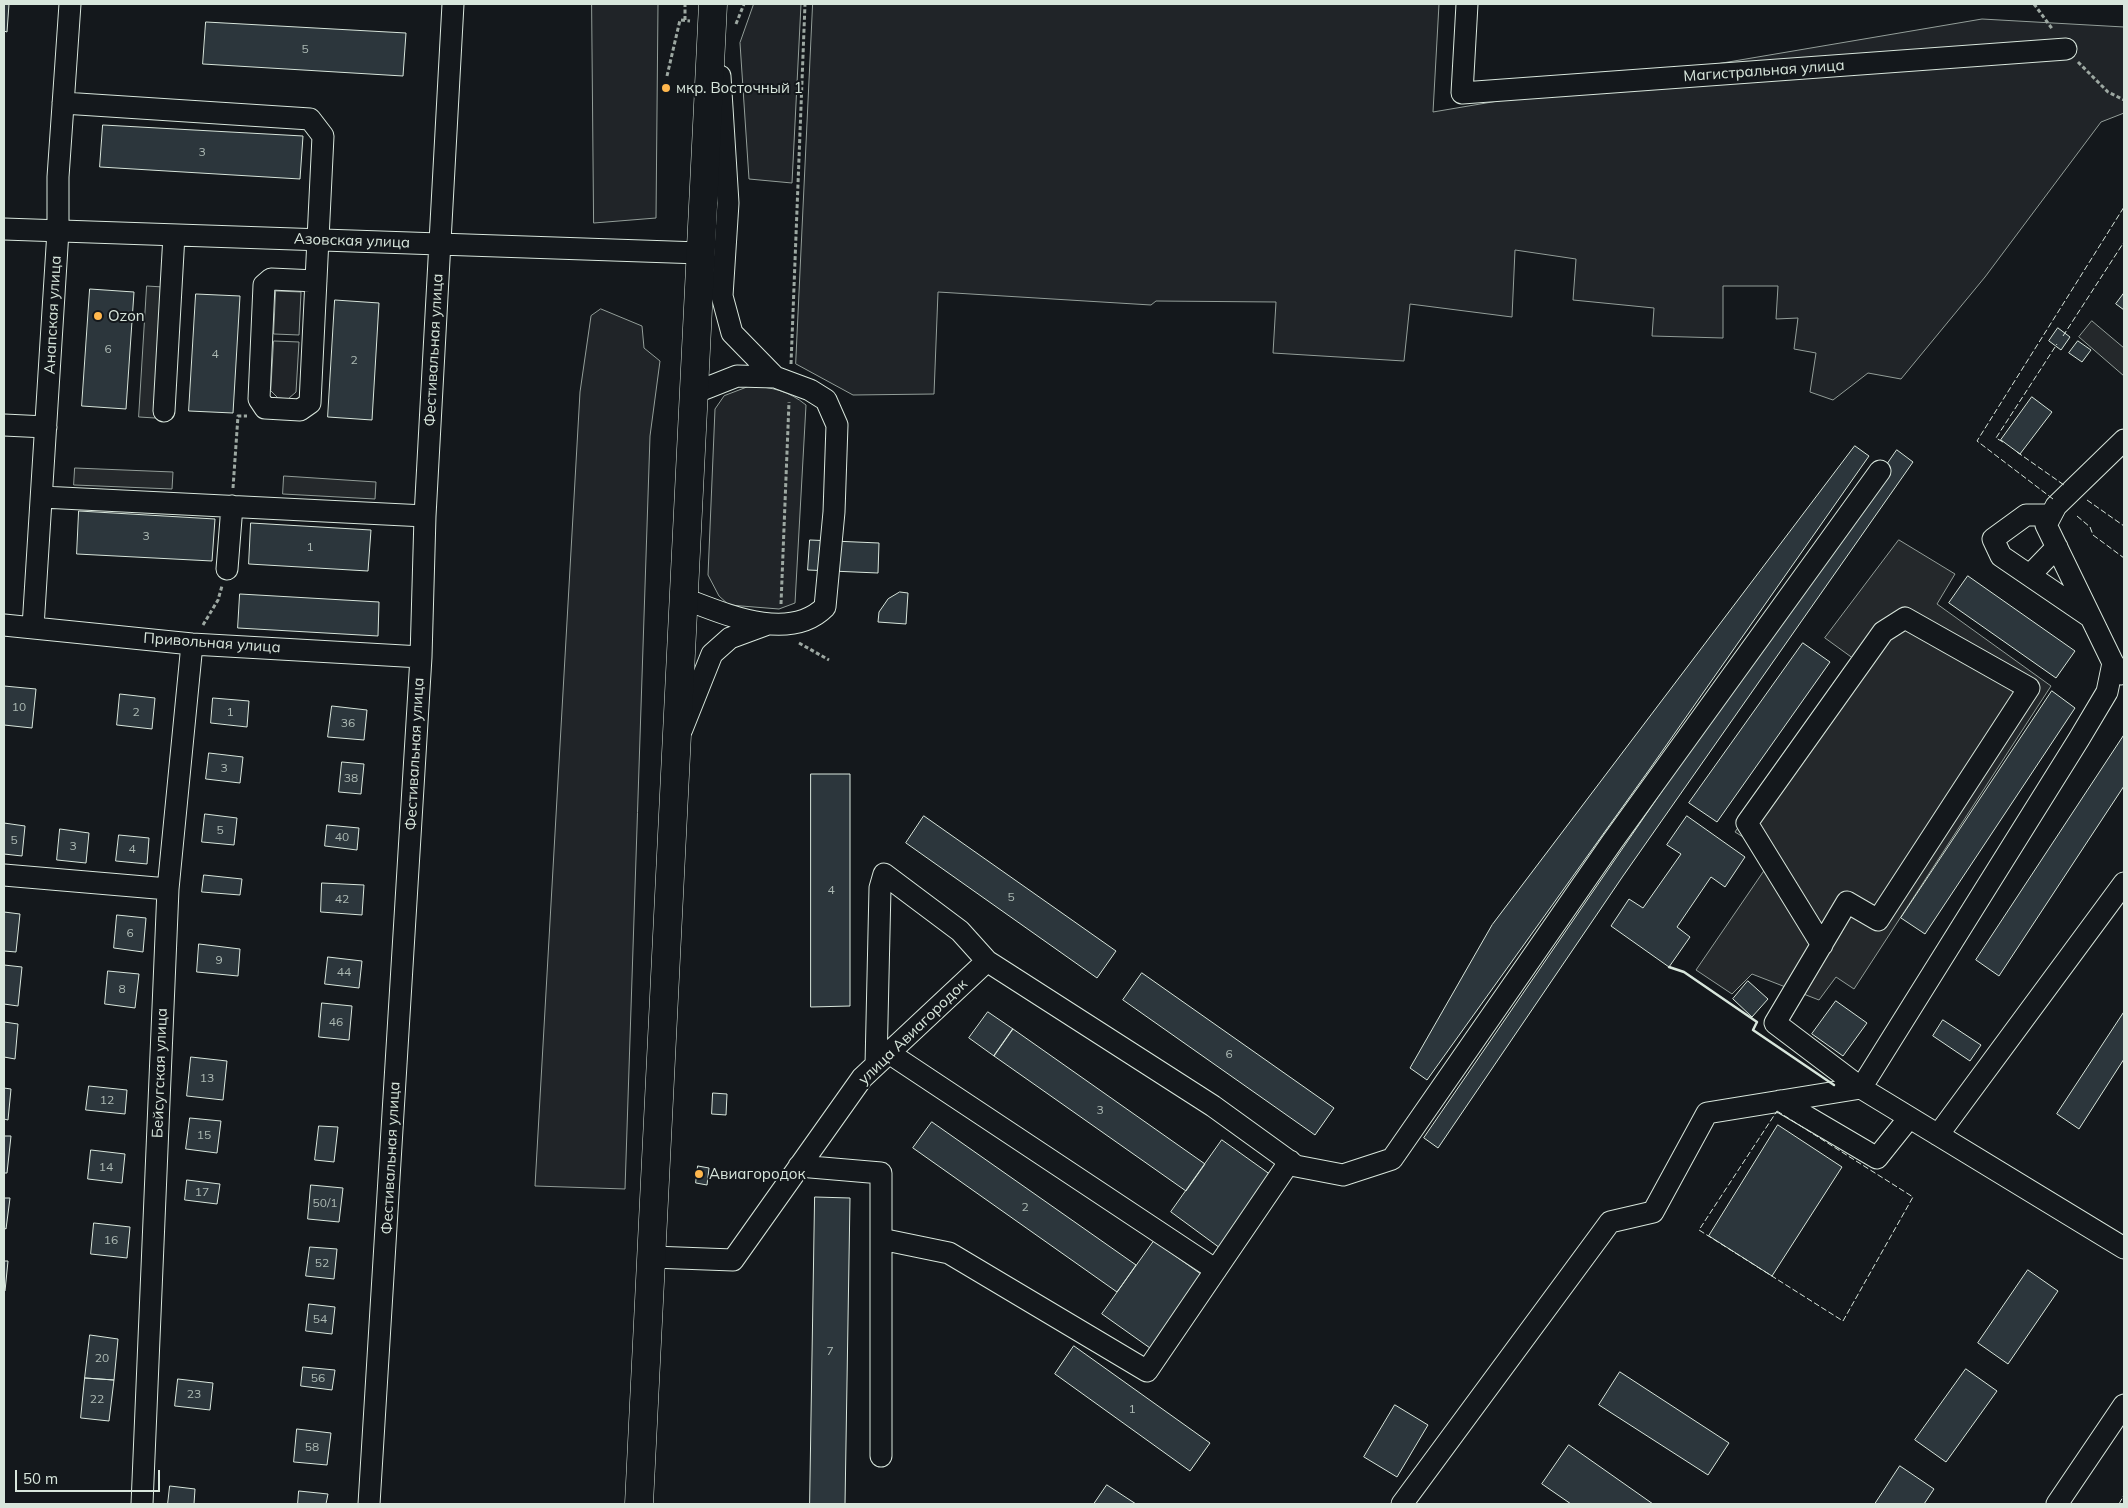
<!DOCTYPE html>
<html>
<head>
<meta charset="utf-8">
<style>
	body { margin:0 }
	#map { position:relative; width:2128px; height:1508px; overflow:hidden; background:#14181c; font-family:Mulish,sans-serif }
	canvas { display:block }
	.frame { position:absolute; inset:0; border:5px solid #d8e6dc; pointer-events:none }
	.scale { position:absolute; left:15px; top:1470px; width:145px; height:22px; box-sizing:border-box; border:2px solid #d8e6dc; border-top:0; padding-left:6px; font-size:15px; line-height:18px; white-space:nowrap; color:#d8e6dc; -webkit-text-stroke:4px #14181c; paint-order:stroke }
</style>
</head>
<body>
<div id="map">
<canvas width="2128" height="1508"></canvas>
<div class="frame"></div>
<div class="scale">50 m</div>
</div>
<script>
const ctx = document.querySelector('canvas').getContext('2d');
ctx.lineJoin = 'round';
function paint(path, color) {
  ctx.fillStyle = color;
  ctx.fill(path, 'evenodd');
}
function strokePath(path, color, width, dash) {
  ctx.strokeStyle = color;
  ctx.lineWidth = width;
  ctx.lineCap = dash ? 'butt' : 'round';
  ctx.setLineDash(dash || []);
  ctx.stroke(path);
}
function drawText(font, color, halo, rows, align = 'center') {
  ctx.font = font + ' Mulish,sans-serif';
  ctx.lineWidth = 4;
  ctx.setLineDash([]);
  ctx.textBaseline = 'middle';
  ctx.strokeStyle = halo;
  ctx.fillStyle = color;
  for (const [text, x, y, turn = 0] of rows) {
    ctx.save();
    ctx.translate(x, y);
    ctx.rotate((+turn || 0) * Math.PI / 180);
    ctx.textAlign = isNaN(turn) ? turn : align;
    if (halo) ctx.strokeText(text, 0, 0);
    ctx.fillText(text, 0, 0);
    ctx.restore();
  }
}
const green = new Path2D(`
	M592 4H658L656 218 594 223Z
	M754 4H801L792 183 749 179 740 43Z
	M813 4H1439L1433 112 1982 19 2124 27V113L2101 122 1985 277 1901 379 1868 373 1833 400 1810 392 1816 353 1794 349 1798 318 1776 319 1778 286H1723V338L1652 336 1654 308 1573 300 1576 259 1515 250 1512 317 1410 304 1404 361 1273 353 1276 302 1156 301 1151 305 938 292 934 394 853 395 796 364Z
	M276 291 301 292 299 335 274 334Z
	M601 309 642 326 644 348 660 361 650 436 625 1189 535 1186 580 392 591 316Z
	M274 341 299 342 296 392 288 399 278 398 271 391Z
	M750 386C772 387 789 391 806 405L795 603 779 609 729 605 719 596 708 575 715 409 724 396Z`);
const parking = new Path2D(`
	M147 286 163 287 155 418 139 417Z
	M2092 321 2124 348V376L2079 337Z
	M75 468 173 472 172 489 74 485Z
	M284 476 376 482 375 499 283 494Z
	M1899 540 1955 574 1937 604 2051 686 1854 989 1836 977 1819 1000 1752 974 1732 994 1696 970 1774 856 1735 832 1854 659 1825 638Z`);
const building = new Path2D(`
	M4 4H9L7 32 4 31Z
	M206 22 406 33 403 76 203 64Z
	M103 125 303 136 300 179 100 167Z
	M90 289 134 292 126 409 82 406Z
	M2124 293V310L2116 304Z
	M196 294 240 296 233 413 189 411Z
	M335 300 379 303 372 420 328 417Z
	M2058 328 2070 337 2061 350 2049 341Z
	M2078 341 2091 350 2082 362 2069 353Z
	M2032 397 2052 412 2020 454 2001 440Z
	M1855 446 1869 456 1649 770 1427 1080 1410 1068 1492 925Z
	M1897 450 1913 462 1623 876 1438 1148 1424 1138Z
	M79 511 215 519 212 561 77 554Z
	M251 523 371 530 368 571 249 564Z
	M810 540 879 543 878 573 808 570Z
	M1968 576 2075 651 2056 678 1949 603Z
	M900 592 908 593 906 624 878 622 879 612 888 599Z
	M240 594 379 602 378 636 238 628Z
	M1803 643 1830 662 1717 822 1689 803Z
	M4 686 36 689 32 728 4 725Z
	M2052 691 2075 708 1925 934 1901 918Z
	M120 694 155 698 152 729 117 725Z
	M213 698 249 701 247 727 211 723Z
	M332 706 367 710 364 740 328 737Z
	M2124 735V786L1999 976 1976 960Z
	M209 753 243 757 240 783 206 779Z
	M342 762 364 764 361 794 339 792Z
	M811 774H850V1006L811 1007Z
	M205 814 237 818 234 845 202 842Z
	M924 816 1116 951 1097 978 906 843Z
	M1687 816 1745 857 1725 887 1711 877 1677 927 1690 937 1669 967 1611 926 1629 899 1643 908 1681 854 1667 845Z
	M4 823 25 826 22 856 4 854Z
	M327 825 359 828 357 850 325 846Z
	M60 829 89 833 86 863 57 860Z
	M119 835 149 838 147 864 116 861Z
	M204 875 242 879 240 895 202 892Z
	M322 883 364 885 362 915 321 912Z
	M4 912 20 914 16 952 4 951Z
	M117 915 146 918 143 952 114 948Z
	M199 944 240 949 238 976 197 972Z
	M328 957 362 961 359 988 325 984Z
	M4 965 22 967 18 1006 4 1004Z
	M108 971 139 974 135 1008 105 1004Z
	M1142 973 1334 1108 1315 1135 1123 1000Z
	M1748 981 1768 999 1752 1017 1733 999Z
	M1836 1001 1867 1023 1843 1056 1812 1034Z
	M322 1003 352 1006 349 1040 319 1037Z
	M988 1012 1013 1029 994 1056 969 1038Z
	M2124 1012V1059L2079 1129 2057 1114Z
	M1943 1020 1981 1045 1970 1061 1933 1036Z
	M4 1022 18 1024 15 1059 4 1057Z
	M1013 1029 1205 1164 1186 1191 994 1056Z
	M191 1057 227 1061 223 1100 187 1096Z
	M89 1086 127 1090 125 1114 86 1110Z
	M4 1088 11 1089 8 1120 4 1119Z
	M713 1093 727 1094 726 1115 712 1114Z
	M190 1118 221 1121 217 1153 186 1149Z
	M932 1122 1136 1265 1117 1292 913 1148Z
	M1778 1125 1842 1167 1772 1276 1709 1236Z
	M319 1126 338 1127 334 1162 315 1160Z
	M4 1136H11L7 1173H4Z
	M1222 1140 1271 1175 1220 1248 1171 1212Z
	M91 1150 125 1154 122 1183 88 1179Z
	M698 1166 709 1168 707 1185 696 1183Z
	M187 1180 220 1184 217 1204 185 1200Z
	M311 1185 343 1188 339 1222 308 1219Z
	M815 1197 850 1198 845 1504H810Z
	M4 1198H10L6 1229 4 1228Z
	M94 1223 130 1227 127 1258 91 1254Z
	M1154 1241 1201 1274 1150 1348 1102 1314Z
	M310 1247 337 1249 334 1279 306 1276Z
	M4 1261H8L5 1291H4Z
	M2028 1270 2058 1291 2008 1364 1978 1343Z
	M309 1304 335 1307 332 1334 306 1331Z
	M90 1335 118 1339 114 1380 85 1378Z
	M1074 1346 1210 1443 1190 1471 1055 1374Z
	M303 1367 335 1370 332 1390 301 1386Z
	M1966 1369 1997 1391 1946 1462 1915 1440Z
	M1620 1372 1729 1443 1708 1475 1599 1405Z
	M85 1378 114 1380 109 1421 81 1418Z
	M178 1379 213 1383 210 1410 175 1406Z
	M1395 1405 1428 1425 1397 1477 1364 1457Z
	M297 1429 331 1433 327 1465 294 1462Z
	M1569 1445 1653 1504H1571L1542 1484Z
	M1900 1466 1934 1489 1924 1504H1875Z
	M1107 1485 1136 1504H1094Z
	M170 1486 195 1489 194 1504H168Z
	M299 1491 328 1494 326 1504H298Z`);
const path = new Path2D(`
	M2034 4 2053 30
	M685 20V4
	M736 24 744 4
	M2078 62 2108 92 2124 100
	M667 76 680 20 690 21
	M791 364 805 4
	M233 488 238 416H247
	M781 604 789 402
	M203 625 218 600 222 586
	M799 643 829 660`);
const minor = new Path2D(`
	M1467 4 1462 93 2066 49
	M63 103 310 119 323 136 310 403 300 410 265 408 259 399 264 285 271 279 316 281
	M4 229 700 253
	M694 393 737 376 775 377
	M164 411 174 235
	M4 425 46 427
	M42 497 425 516
	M2051 515H2026L1993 539 2001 556 2089 616
	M227 569 232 506
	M2030 575 2057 547
	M685 599C725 614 789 643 825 607L834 512 837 425 826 400 810 390 775 377 732 333 722 296 728 203 720 76
	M4 625 192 644 421 657
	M33 627 58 231V177L70 4
	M2121 674 2113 663 2046 525 2056 506 2124 440
	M682 729 712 654 730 638 768 624
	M4 875 168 889
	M1822 945 1747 823 1883 632 1905 618 2029 688 1878 920 1847 902 1775 1023 1861 1088 2124 1248
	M889 1053 1216 1270
	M876 1065 880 888 884 874 960 931 987 961 1213 1106 1296 1166 1343 1175 1392 1159 1612 842 1880 471
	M1780 1101 1877 1158 1909 1118
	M1938 1135 2124 883
	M799 1166 881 1173V1456
	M881 1239 949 1253 1147 1371 1290 1161
	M652 1257 733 1260 862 1078 987 961
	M142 1504 168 889 192 644
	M369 1504 421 657 425 516 453 4
	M1402 1504 1610 1222 1653 1212 1707 1113 1861 1088 2079 739 2107 692 2113 663
	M2057 1504 2124 1405`);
const major = new Path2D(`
	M639 1504 713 4`);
const fence = new Path2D(`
	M2063 336 2124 242
	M2003 442 1996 438 2057 344
	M2017 452 2064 485
	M2053 499 1977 441 2124 207
	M2087 500 2124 526
	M2077 516 2090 527 2093 535 2124 558
	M1777 1111 1913 1197 1843 1321 1699 1230Z
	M2119 1504 2124 1495`);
const wall = new Path2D(`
	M1669 967 1684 972 1757 1022 1753 1030 1834 1085`);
const markers = [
	[666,88,5,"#ffb74d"],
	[98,316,5,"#ffb74d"],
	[699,1174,5,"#ffb74d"]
];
const numberNames = [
	["5",305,49],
	["3",202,152],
	["6",108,349],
	["4",215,354],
	["2",354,360],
	["3",146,536],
	["1",310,547],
	["10",19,707],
	["2",136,712],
	["1",230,712],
	["36",348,723],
	["3",224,768],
	["38",351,778],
	["5",220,830],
	["40",342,837],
	["5",14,840],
	["3",73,846],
	["4",132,849],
	["4",831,890],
	["5",1011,897],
	["42",342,899],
	["6",130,933],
	["9",219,960],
	["44",344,972],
	["8",122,989],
	["46",336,1022],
	["6",1229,1054],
	["13",207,1078],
	["12",107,1100],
	["3",1100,1110],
	["15",204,1135],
	["14",106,1167],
	["17",202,1192],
	["50/1",325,1203],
	["2",1025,1207],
	["16",111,1240],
	["52",322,1263],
	["54",320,1319],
	["7",830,1351],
	["20",102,1358],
	["56",318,1378],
	["23",194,1394],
	["22",97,1399],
	["1",1132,1409],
	["58",312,1447]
];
const streetNames = [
	["Магистральная улица",1764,71,-4],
	["Азовская улица",352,241,2],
	["Анапская улица",53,315,-87],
	["Фестивальная улица",434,350,-87],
	["Привольная улица",212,643,4],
	["Фестивальная улица",415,754,-87],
	["улица Авиагородок",913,1032,-44],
	["Бейсугская улица",160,1073,-88],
	["Фестивальная улица",391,1158,-87]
];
const poiNames = [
	["мкр. Восточный 1",676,88],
	["Ozon",108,316],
	["Авиагородок",709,1174]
];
paint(green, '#202428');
strokePath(green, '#939e99', 1);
paint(parking, '#24282b');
strokePath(parking, '#939e99', 1);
paint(building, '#2c363c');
strokePath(building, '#d8e6dc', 1);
strokePath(minor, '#d8e6dc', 23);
strokePath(major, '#d8e6dc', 29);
strokePath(path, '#9da8a2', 3, [4, 2.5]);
strokePath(minor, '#14181c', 21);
strokePath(major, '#14181c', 28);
strokePath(fence, '#d8e6dc', 1, [6, 2.5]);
strokePath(wall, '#d8e6dc', 2.5);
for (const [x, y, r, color] of markers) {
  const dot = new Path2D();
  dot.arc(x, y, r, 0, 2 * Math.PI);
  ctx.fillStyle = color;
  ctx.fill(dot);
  strokePath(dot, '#14181c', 2);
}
drawText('12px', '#adbab4', null, numberNames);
drawText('15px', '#d8e6dc', '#14181c', streetNames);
drawText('15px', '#d8e6dc', '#14181c', poiNames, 'left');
</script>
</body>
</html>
